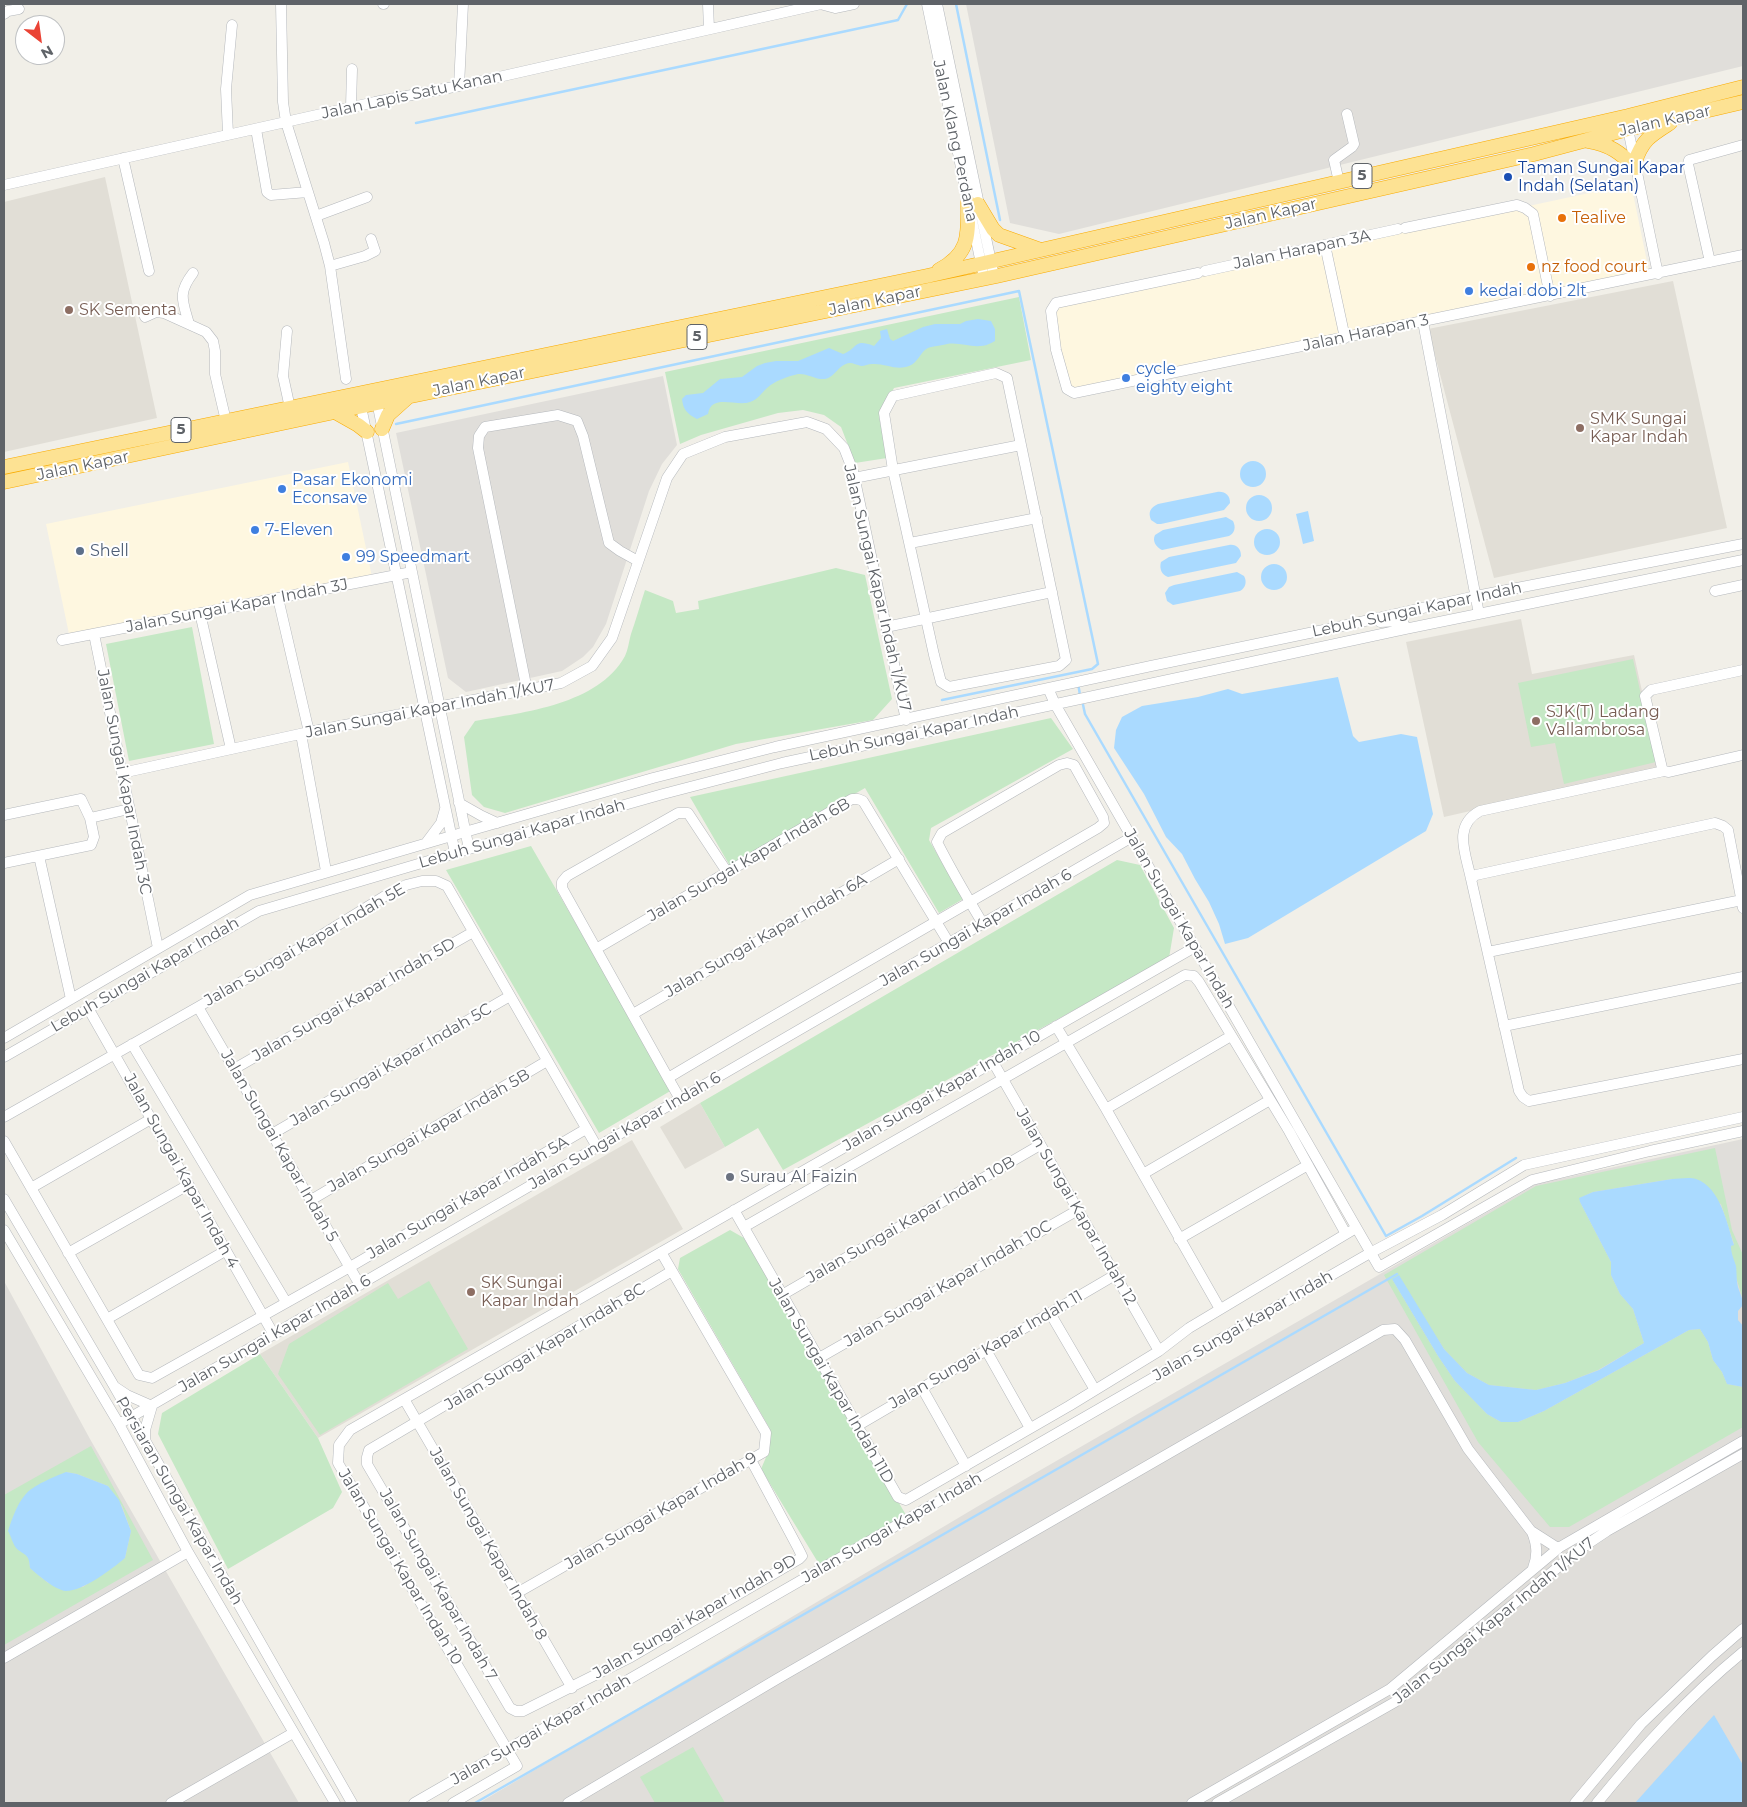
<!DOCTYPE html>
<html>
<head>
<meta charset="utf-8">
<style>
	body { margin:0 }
	#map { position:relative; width:1747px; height:1807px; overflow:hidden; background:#f1efe8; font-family:Montserrat,sans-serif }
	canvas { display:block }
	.frame { position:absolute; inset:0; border:5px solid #5f6368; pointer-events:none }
	.north { position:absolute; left:15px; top:15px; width:50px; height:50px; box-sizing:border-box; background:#fff; border:1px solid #bfc1c3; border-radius:50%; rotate:150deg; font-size:14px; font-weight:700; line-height:20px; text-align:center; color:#5f6368 }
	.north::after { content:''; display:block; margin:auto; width:18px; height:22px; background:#ea4335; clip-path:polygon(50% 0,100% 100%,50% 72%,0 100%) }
</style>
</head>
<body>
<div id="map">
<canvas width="1747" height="1807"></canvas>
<div class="frame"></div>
<div class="north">N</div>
</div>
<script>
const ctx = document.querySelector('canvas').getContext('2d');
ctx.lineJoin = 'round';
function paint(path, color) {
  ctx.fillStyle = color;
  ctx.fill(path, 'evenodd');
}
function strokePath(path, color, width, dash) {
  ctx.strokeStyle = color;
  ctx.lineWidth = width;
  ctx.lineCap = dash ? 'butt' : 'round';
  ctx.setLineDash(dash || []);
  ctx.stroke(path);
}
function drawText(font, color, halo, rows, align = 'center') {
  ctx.font = font + ' Montserrat,sans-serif';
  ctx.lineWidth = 4;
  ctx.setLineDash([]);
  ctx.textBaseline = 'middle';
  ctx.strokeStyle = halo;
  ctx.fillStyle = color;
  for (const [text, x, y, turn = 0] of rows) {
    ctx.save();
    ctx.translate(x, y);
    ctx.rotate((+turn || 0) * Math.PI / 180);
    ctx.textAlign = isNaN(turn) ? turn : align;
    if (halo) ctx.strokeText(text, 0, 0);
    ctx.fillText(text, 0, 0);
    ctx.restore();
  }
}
const commercial = new Path2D(`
	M1631 184 1649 271 1073 390 1070 387 1058 345 1054 312 1058 307Z
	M348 462 372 577 69 634 46 524Z`);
const industrial = new Path2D(`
	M966 4H1743V66L1059 234 1010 223Z
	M663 376 677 445 662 464 649 491 606 624 593 647 583 657 562 671 466 692 448 678 396 433Z
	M1743 1139V1803H479L980 1505 1536 1184Z
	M4 1281 90 1439 299 1803H4Z`);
const education = new Path2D(`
	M105 177 157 418 4 452V202Z
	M1673 281 1727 528 1494 578 1428 329Z
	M1521 619 1532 674 1634 655 1659 768 1444 817 1406 642Z
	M700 1103 725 1147 685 1169 660 1127Z
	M632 1140 683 1229 318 1438 260 1354Z`);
const green = new Path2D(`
	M1019 297 1031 360 894 388 879 416 887 458 855 463 841 427 824 415 803 410 778 413 701 435 680 444 665 372Z
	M836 568 865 575 892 699 873 720 736 744 505 813 484 807 472 795 464 737 475 721C524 712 598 705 625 656 628 650 629 641 631 634 636 620 640 605 645 590L673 601 676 613 699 609 698 601Z
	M192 627 214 744 129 761 106 644Z
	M1633 659 1656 762 1564 784 1555 743 1531 747 1518 683Z
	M1051 718 1073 749 931 828 929 840 963 899 939 913 865 788 730 866 690 797Z
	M531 846 672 1090 599 1133 446 870Z
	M1117 860 1140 865 1174 928 1169 958 783 1170 758 1128 725 1147 700 1103Z
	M1715 1148 1732 1230 1743 1255V1300L1736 1277V1268L1731 1254V1246L1734 1244 1721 1204 1672 1179 1593 1192 1580 1198V1202L1611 1262V1275L1620 1294 1633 1309 1644 1343 1598 1370 1565 1383 1536 1390 1489 1385 1467 1373 1444 1349 1430 1327 1392 1279 1438 1356 1455 1381 1487 1414 1501 1422H1518L1544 1411 1689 1330 1700 1329 1708 1342 1713 1360 1722 1372 1727 1384 1743 1387V1427L1569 1527H1550L1478 1442 1384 1275 1536 1186Z
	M730 1230 744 1238 906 1515 819 1564 761 1469 770 1448V1429L678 1269 680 1258Z
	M429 1281 468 1349 320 1435 278 1374 289 1344 388 1283 398 1299Z
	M260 1354 318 1438 342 1492 333 1508 228 1569 158 1434 162 1413Z
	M91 1446 153 1560 4 1645V1495ZM66 1472 77 1474 108 1486 122 1506 131 1531 125 1558 83 1587 48 1583 30 1568 29 1559 24 1552Z
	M693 1747 725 1803H655L640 1777Z`);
const water = new Path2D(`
	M978 319 991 321 995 329V341C991 343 986 346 981 346 969 347 958 342 947 344 943 345 930 347 928 348 920 352 918 363 909 366 896 371 885 363 872 364 868 364 865 366 861 366 857 365 853 363 850 363 838 364 836 377 825 379 816 380 807 373 798 374 789 376 774 381 767 388 761 393 759 399 750 402 737 407 711 393 708 414L697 419C687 414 683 409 682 399L686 395 703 393 720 379 742 377 757 366 765 363 776 361H798L829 348 843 354C859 348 853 338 874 346L881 338 880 331 887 329 890 339 893 341 923 327 935 324H960L966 321Z
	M1240 474a13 13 0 1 1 26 0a13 13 0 1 1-26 0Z
	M1217 492C1225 491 1230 495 1230 503L1224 510 1161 524H1157L1151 520C1148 512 1150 508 1158 504Z
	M1246 508a13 13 0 1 1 26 0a13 13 0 1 1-26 0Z
	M1308 511 1314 541 1303 544 1296 514Z
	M1226 517 1233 521C1236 527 1235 533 1229 536L1162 550C1156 547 1152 541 1155 535L1163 530Z
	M1254 542a13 13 0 1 1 26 0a13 13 0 1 1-26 0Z
	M1229 545C1236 544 1241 548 1241 556L1236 563 1168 577C1162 575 1159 569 1161 562L1169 557Z
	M1261 577a13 13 0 1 1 26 0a13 13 0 1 1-26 0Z
	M1237 572 1244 576C1247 581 1246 588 1240 591L1178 604 1173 605 1167 601 1165 593 1169 587 1174 585Z
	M1338 677 1353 736 1359 742 1401 734 1417 737 1433 814 1426 831 1248 938 1225 944 1219 924 1209 902 1195 879 1182 854 1166 837 1144 794 1114 748 1116 730 1122 717 1142 706 1198 697 1228 689 1242 694Z
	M1672 1179C1679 1179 1689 1177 1696 1179 1720 1187 1727 1223 1734 1245L1731 1246C1731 1254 1734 1259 1736 1266 1737 1274 1736 1282 1739 1290 1741 1296 1743 1299 1743 1305L1738 1311V1320L1743 1326V1387L1727 1384 1722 1372 1713 1360 1708 1342 1700 1329 1689 1330 1544 1411 1518 1422H1501L1487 1414 1455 1381 1438 1356 1392 1279 1399 1275 1444 1349 1467 1373 1489 1385 1536 1390 1565 1383 1599 1370 1644 1343 1633 1309 1620 1294 1611 1275V1262L1580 1202 1579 1198 1593 1192Z
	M66 1472 77 1474 108 1486 119 1500 131 1531 125 1558C112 1569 83 1591 66 1591 55 1590 38 1575 30 1568 29 1554 26 1556 17 1549 13 1545 11 1536 8 1531 12 1519 17 1504 25 1495 33 1485 54 1477 66 1472Z
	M1714 1715 1743 1765V1803H1635Z`);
const stream = new Path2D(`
	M956 4 1000 220
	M416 123 898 20 907 4
	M396 424 1019 291 1098 664 1092 669 942 700
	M1078 683 1080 695
	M1082 700 1085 714 1386 1236 1422 1216 1516 1158
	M475 1803 1397 1274`);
const minor = new Path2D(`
	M281 4 283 102 286 122 324 243 330 266 346 379
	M383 4H384
	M708 4 709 29
	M820 4 835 8 854 4
	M927 4 984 278
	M937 4 994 276
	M4 14 8 11 19 9
	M459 86 463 4
	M351 107 352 69
	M256 129 267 192 271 195 308 192
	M1628 129 1658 274
	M228 134 226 89 232 25
	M123 158 149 271
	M1339 182 1334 160 1352 147 1354 144 1347 114
	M4 185 375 102 459 86 821 4
	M316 216 367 197
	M1405 228 1517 205 1525 208 1533 214 1550 296
	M1325 245 1345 338
	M1710 262 1688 164 1689 160 1743 145
	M330 266 365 256 375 251 371 239
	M1205 271 1398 229
	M1198 273 1056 303 1051 311 1056 350 1067 389 1074 393 1743 255
	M145 317 156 312 164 313 206 332 213 341 215 351V374L226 421
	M1423 322 1479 614
	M189 324C183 301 177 294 193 273
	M287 331 283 376 290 408
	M996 373 1007 378 1066 660 1059 666 949 687 941 682 934 655 893 470 884 413 893 396Z
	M376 397 469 849
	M360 402 455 853
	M854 478 1021 445
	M910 543 1037 518
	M1715 591 1743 585
	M278 598 309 732
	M200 613 231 749
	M1380 622 1399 621 1404 624 1405 629
	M886 627 1052 592
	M94 634 158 948
	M62 640 412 572
	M1743 670 1651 690 1645 696 1662 768 1664 771 1669 772 1743 755
	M1048 688 1055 704 1379 1267 1532 1180 1650 1151 1743 1131
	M527 690 478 448 479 436 485 427 558 415 577 421 583 436 609 543 620 551 638 561
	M301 734 326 871
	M122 773 309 732 561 683 592 666 612 638 667 478 683 454 725 437 807 422 826 429 844 448 853 471 906 720
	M459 803 482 816 497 823
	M4 815 81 799 90 818
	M426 843 441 823 445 809
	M39 856 71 999
	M4 863 91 845 94 837 90 818 129 809
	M727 872 688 813H678L567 876 562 882V888L668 1078C811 993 955 911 1098 828L1104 823 1103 817 1074 765 1067 763 1059 765 942 833 937 842C951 870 967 897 983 924
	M1471 879C1466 854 1452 826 1480 811L1664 771
	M1743 908 1728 830 1723 826 1715 823 1476 875 1471 879 1519 1091 1523 1097 1529 1101 1743 1059
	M596 949 852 799H858L863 801 949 943
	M1488 952 1742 900
	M198 1007 360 1285
	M88 1008 274 1335
	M633 1014 899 859
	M1056 1026 1106 1109 1220 1309
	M1504 1026 1743 977
	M4 1038 250 895 465 832 653 778 775 747 1151 666 1338 627 1476 596 1743 544
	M132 1044 286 1302
	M4 1057 259 911 469 849 663 794 782 763 1405 629 1743 560
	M993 1062 1159 1351
	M234 1069 473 932
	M668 1078 680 1099
	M1106 1109 1231 1036
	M4 1117 198 1007 317 938 385 896 406 885 422 881H436L447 886 597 1147
	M272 1134 510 996
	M4 1141 139 1375 152 1378 350 1267 586 1129
	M1143 1174 1270 1100
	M31 1188 151 1119
	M4 1199 114 1386 352 1803
	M311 1200 547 1061
	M734 1210 898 1497 906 1500 1069 1406 1159 1351 1189 1328 1356 1228
	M744 1227 1185 975 1194 976 1199 982 1289 1131 1346 1234
	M4 1230 119 1424 188 1552 335 1803
	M1179 1239 1308 1165
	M68 1253 188 1185
	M672 1271 369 1450 367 1457V1464L510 1708 516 1711H523L631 1657 799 1559 802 1556 798 1548 751 1460
	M782 1295 1040 1145
	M1050 1313 1095 1390
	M107 1319 225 1251
	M986 1350 1030 1428
	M819 1358 1078 1210
	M115 1387 127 1395 152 1406
	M922 1388 966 1466
	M404 1399 572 1688
	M119 1424 1132 837
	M857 1426 1115 1275
	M145 1441V1430L152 1406
	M1532 1532C1537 1545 1538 1555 1533 1568
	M517 1593 764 1452 766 1433 661 1252
	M4 1658 188 1552
	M171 1803 293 1733
	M414 1803 1370 1253 1442 1215 1524 1165 1743 1117
	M453 1803 517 1766 338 1463 339 1445 350 1430 1195 947
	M568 1803 777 1679 1383 1330 1395 1329 1405 1340 1468 1449 1531 1531 1556 1547H1560
	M1192 1803 1390 1689 1560 1547 1743 1441
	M1217 1803 1395 1702 1580 1549 1607 1531 1743 1454
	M1575 1803 1641 1724 1712 1656 1743 1629
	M1597 1803C1642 1748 1688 1697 1743 1652`);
const highway = new Path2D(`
	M1588 141C1609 144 1621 153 1636 168
	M1635 162C1642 140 1651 135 1670 123
	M978 204 993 229 999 235 1041 250
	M939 270C971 253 968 234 968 202
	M335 412 358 425 367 432
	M382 429 388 415 407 398
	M4 467 927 276 1628 116 1743 87
	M4 482 377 403 997 276 1534 154 1628 129 1743 102`);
const markers = [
	[1508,177,5,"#1a4fb4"],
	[1562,218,5,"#e8710a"],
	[1531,267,5,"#e8710a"],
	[1469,291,5,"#3f7fe0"],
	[69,310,5,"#8d6e63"],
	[1126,378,5,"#3f7fe0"],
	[1580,428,5,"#8d6e63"],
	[282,489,5,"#3f7fe0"],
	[255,530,5,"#3f7fe0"],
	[80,551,5,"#5c6f8a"],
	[346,557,5,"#3f7fe0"],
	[1536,721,5,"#8d6e63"],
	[730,1177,5,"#6b7280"],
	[471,1292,5,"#8d6e63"]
];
const shields = [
	[1362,176,20],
	[697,337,20],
	[181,430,20]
];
const shieldNames = [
	["5",1362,176],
	["5",697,337],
	["5",181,430]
];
const streetNames = [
	["Jalan Lapis Satu Kanan",412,95,-12],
	["Jalan Kapar",1665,121,-13],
	["Jalan Klang Perdana",955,141,78],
	["Jalan Kapar",1271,214,-13],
	["Jalan Harapan 3A",1302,250,-12],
	["Jalan Kapar",875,301,-12],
	["Jalan Harapan 3",1366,333,-12],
	["Jalan Kapar",479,382,-12],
	["Jalan Kapar",83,466,-12],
	["Jalan Sungai Kapar Indah 1/KU7",877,588,77],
	["Jalan Sungai Kapar Indah 3J",237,606,-11],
	["Lebuh Sungai Kapar Indah",1417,610,-12],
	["Jalan Sungai Kapar Indah 1/KU7",430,709,-11],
	["Lebuh Sungai Kapar Indah",914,734,-12],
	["Jalan Sungai Kapar Indah 3C",124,782,79],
	["Lebuh Sungai Kapar Indah",522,834,-16],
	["Jalan Sungai Kapar Indah 6B",749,860,-30],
	["Jalan Sungai Kapar Indah",1179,919,60],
	["Jalan Sungai Kapar Indah 6",976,928,-30],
	["Jalan Sungai Kapar Indah 6A",766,936,-30],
	["Jalan Sungai Kapar Indah 5E",305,945,-30],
	["Lebuh Sungai Kapar Indah",145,975,-30],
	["Jalan Sungai Kapar Indah 5D",354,1000,-30],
	["Jalan Sungai Kapar Indah 5C",391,1065,-30],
	["Jalan Sungai Kapar Indah 10",942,1091,-30],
	["Jalan Sungai Kapar Indah 5B",429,1131,-30],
	["Jalan Sungai Kapar Indah 6",625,1131,-30],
	["Jalan Sungai Kapar Indah 5",279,1146,60],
	["Jalan Sungai Kapar Indah 4",181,1171,61],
	["Jalan Sungai Kapar Indah 5A",468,1198,-30],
	["Jalan Sungai Kapar Indah 12",1076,1207,60],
	["Jalan Sungai Kapar Indah 10B",911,1220,-30],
	["Jalan Sungai Kapar Indah 10C",948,1284,-30],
	["Jalan Sungai Kapar Indah",1243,1326,-30],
	["Jalan Sungai Kapar Indah 6",275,1334,-30],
	["Jalan Sungai Kapar Indah 8C",545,1347,-31],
	["Jalan Sungai Kapar Indah 11",986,1350,-30],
	["Jalan Sungai Kapar Indah 11D",831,1381,60],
	["Persiaran Sungai Kapar Indah",179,1501,60],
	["Jalan Sungai Kapar Indah 9",661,1511,-30],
	["Jalan Sungai Kapar Indah",892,1528,-30],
	["Jalan Sungai Kapar Indah 8",488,1544,60],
	["Jalan Sungai Kapar Indah 10",400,1567,59],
	["Jalan Sungai Kapar Indah 7",438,1585,60],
	["Jalan Sungai Kapar Indah 9D",695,1617,-30],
	["Jalan Sungai Kapar Indah 1/KU7",1494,1621,-39],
	["Jalan Sungai Kapar Indah",541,1730,-30]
];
const transitNames = [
	["Taman Sungai Kapar",1518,168],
	["Indah (Selatan)",1518,186]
];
const foodNames = [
	["Tealive",1572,218],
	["nz food court",1541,267]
];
const shopNames = [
	["kedai dobi 2lt",1479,291],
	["cycle",1136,369],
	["eighty eight",1136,387],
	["Pasar Ekonomi",292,480],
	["Econsave",292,498],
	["7-Eleven",265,530],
	["99 Speedmart",356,557]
];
const educationNames = [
	["SK Sementa",79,310],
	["SMK Sungai",1590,419],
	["Kapar Indah",1590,437],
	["SJK(T) Ladang",1546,712],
	["Vallambrosa",1546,730],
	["SK Sungai",481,1283],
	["Kapar Indah",481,1301]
];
const serviceNames = [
	["Shell",90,551]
];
const worshipNames = [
	["Surau Al Faizin",740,1177]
];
paint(commercial, '#fef7e0');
paint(industrial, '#e0deda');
paint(education, '#e1ded6');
paint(green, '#c5e8c5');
paint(water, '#aadaff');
strokePath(stream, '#aadaff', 2.5);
strokePath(minor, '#b5b8bc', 11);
strokePath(highway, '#f9ab00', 15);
strokePath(minor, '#fff', 10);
strokePath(highway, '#fde293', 14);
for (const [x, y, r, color] of markers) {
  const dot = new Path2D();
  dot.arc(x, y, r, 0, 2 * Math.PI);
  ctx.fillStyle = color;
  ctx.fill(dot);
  strokePath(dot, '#fff', 2);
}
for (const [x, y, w] of shields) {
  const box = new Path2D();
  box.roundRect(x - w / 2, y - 12.5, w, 25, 4);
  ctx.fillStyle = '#fff';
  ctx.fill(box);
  strokePath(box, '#5f6368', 1);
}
drawText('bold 15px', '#5f6368', null, shieldNames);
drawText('16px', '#5f6368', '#fff', streetNames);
drawText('16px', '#164399', '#fff', transitNames, 'left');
drawText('16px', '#c56008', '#fff', foodNames, 'left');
drawText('16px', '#366cbe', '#fff', shopNames, 'left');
drawText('16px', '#785e54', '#fff', educationNames, 'left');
drawText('16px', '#4e5e75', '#fff', serviceNames, 'left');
drawText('16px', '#5b616d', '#fff', worshipNames, 'left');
</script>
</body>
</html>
